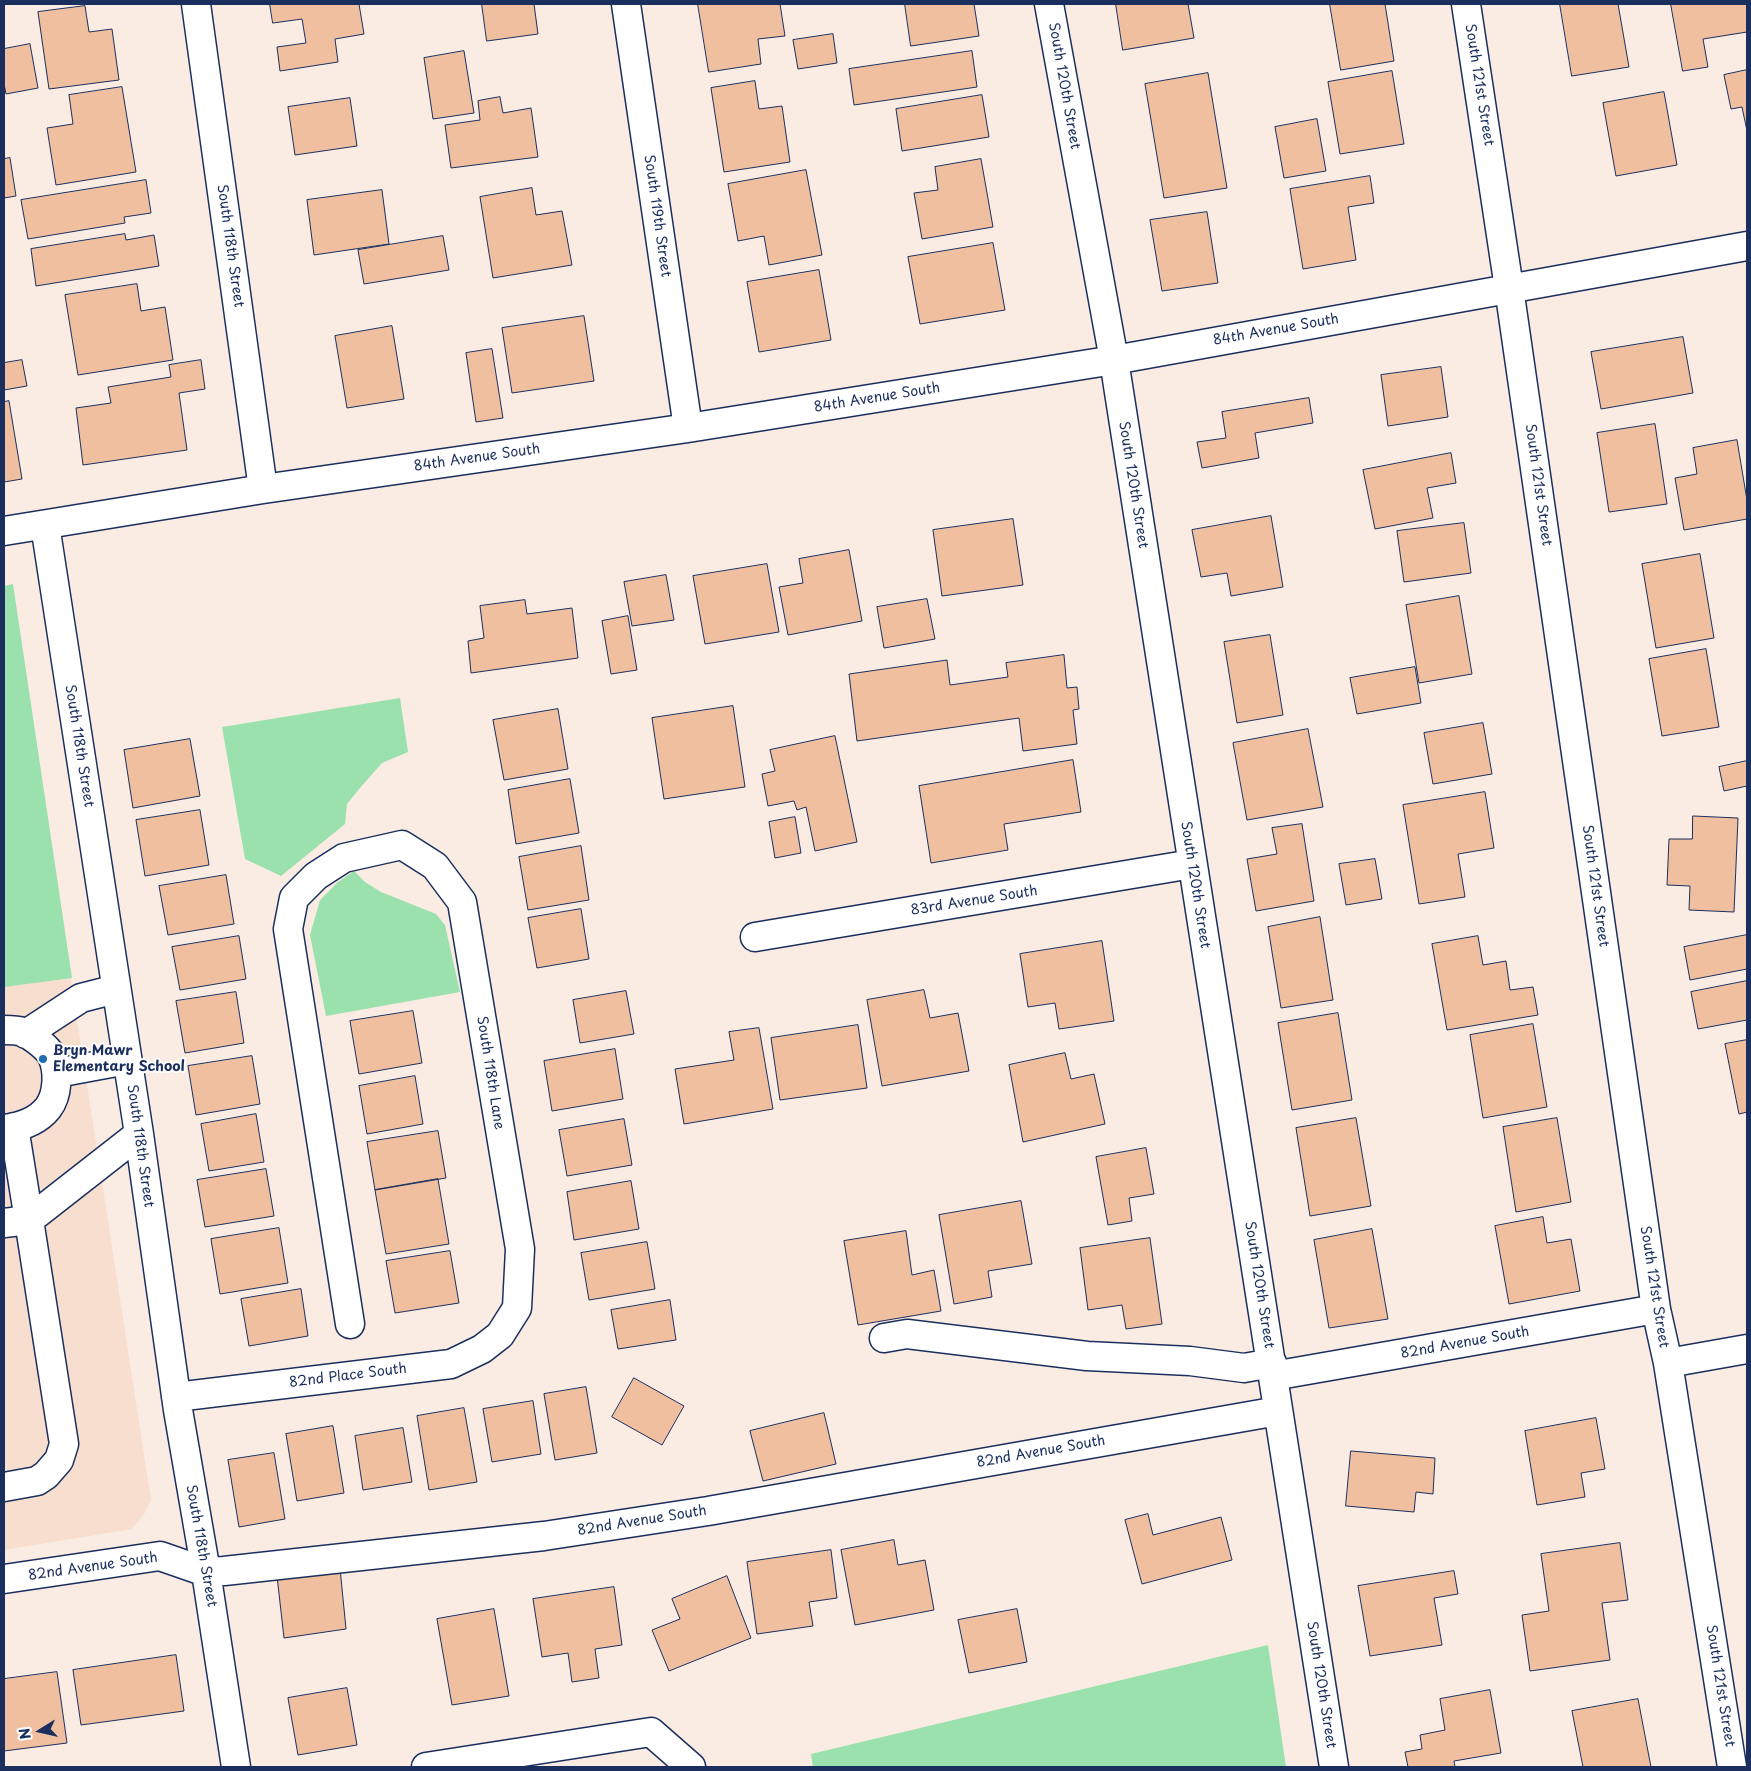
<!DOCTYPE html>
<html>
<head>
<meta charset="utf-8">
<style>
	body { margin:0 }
	#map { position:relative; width:1751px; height:1771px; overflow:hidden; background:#faece2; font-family:"Playpen Sans",sans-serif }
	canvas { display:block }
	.frame { position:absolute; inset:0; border:5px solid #1b2f5e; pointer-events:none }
	.north { position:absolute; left:15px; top:1706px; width:50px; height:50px; -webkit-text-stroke:4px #fff; paint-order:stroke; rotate:260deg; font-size:14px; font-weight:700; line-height:20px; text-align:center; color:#1b2f5e }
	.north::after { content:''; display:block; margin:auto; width:18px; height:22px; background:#1b2f5e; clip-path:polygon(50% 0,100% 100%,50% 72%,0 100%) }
</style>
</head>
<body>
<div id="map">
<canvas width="1751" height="1771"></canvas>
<div class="frame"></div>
<div class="north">N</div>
</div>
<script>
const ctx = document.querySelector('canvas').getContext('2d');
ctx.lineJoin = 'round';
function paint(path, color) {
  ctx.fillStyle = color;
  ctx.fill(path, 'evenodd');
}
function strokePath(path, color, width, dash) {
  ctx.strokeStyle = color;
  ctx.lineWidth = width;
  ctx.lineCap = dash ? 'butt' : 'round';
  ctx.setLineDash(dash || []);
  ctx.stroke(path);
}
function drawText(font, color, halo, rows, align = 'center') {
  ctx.font = font + ' "Playpen Sans",sans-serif';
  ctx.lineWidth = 4;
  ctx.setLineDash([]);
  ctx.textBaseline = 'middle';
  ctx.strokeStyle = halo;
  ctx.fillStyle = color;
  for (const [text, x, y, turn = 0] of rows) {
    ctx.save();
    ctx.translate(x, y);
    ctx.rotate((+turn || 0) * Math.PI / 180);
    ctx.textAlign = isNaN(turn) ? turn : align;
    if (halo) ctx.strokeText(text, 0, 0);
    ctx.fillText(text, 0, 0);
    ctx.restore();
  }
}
const built = new Path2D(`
	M4 604 15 618 151 1500 146 1511 132 1529 4 1550Z`);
const green = new Path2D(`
	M13 584 72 978 4 987V586Z
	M400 698 408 752 382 763 360 788 347 804 345 824 281 876 245 859 222 727Z
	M354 871 365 882 381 892 436 914 445 925 460 992 326 1016 310 935 320 900 338 882Z
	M1268 1645 1286 1767H813L811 1754Z`);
const building = new Path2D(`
	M270 4H359L364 34 335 39 338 62 280 71 277 47 306 43 302 19 273 23Z
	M482 4H534L538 34 487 41Z
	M698 4H780L785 36 758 39 761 64 709 72Z
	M905 4H974L979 36 911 46Z
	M1116 4H1188L1194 38 1123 50Z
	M1330 4H1385L1394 61 1341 70Z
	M1560 4H1618L1629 67 1572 76Z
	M1671 4H1747V32L1703 39 1708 67 1683 71Z
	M85 6 89 32 112 29 119 80 49 89 38 12Z
	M833 34 837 63 798 69 793 40Z
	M30 44 38 88 6 94 4 84V49Z
	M464 51 474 113 433 119 424 58Z
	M972 51 977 87 854 105 849 69Z
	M1747 70V131L1742 107 1731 109 1724 75Z
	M1392 71 1404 144 1340 154 1328 82Z
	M1208 73 1227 188 1164 198 1145 84Z
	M755 81 759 109 782 106 790 162 724 172 711 88Z
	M122 87 136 172 56 185 47 128 73 124 69 95Z
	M1664 92 1677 165 1616 176 1603 103Z
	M982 95 989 137 902 151 896 109Z
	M500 97 503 113 531 108 538 157 451 168 445 125 480 120 478 101Z
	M350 98 357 146 295 155 288 107Z
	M1317 119 1326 171 1284 178 1275 127Z
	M10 158 16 196 4 198V159Z
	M981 159 993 227 922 239 914 193 938 190 935 167Z
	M806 170 822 255 769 265 764 236 738 241 728 184Z
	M1370 176 1374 203 1348 207 1356 260 1303 269 1290 189Z
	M146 180 151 213 124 217 125 223 28 239 21 200Z
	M532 188 536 215 562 211 572 265 493 278 480 197Z
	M382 190 389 244 314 255 307 200Z
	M1207 212 1218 283 1162 291 1150 220Z
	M125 234 126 240 154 235 159 266 36 286 31 249Z
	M443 236 449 270 364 284 358 250Z
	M993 243 1005 310 920 324 908 257Z
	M819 270 831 340 759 352 747 282Z
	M137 284 141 311 165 307 173 360 78 375 65 295Z
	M584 316 594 381 512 393 502 328Z
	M392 326 404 399 347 408 335 336Z
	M1683 337 1693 393 1601 409 1591 352Z
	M492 349 503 418 476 422 466 353Z
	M22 360 27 386 4 390V363Z
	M201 360 205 389 179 393 187 450 83 465 76 408 111 403 108 387 171 377 169 365Z
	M1441 367 1448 417 1388 426 1381 375Z
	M1309 398 1313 423 1255 433 1259 458 1202 468 1197 442 1226 438 1222 412Z
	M9 401 22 479 4 482V402Z
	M1655 424 1667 504 1609 512 1597 433Z
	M1737 440 1747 500V519L1684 530 1675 478 1697 474 1693 448Z
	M1451 453 1456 483 1427 488 1433 518 1375 529 1363 470Z
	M1271 516 1283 587 1231 596 1227 573 1201 577 1192 530Z
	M1013 519 1023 585 942 596 933 530Z
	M1464 523 1471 573 1404 582 1397 531Z
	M849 550 862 621 788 635 779 587 803 583 799 559Z
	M1700 554 1714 638 1656 648 1642 564Z
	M767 564 779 632 705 644 693 576Z
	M666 575 674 620 632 626 624 582Z
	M1459 596 1472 674 1419 683 1406 605Z
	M927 599 935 639 884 648 877 607Z
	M525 600 527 614 572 608 578 658 471 673 468 641 484 638 480 606Z
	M628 616 637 670 611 674 602 621Z
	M1270 635 1283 715 1237 723 1224 642Z
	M1706 649 1719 727 1662 736 1649 659Z
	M1064 655 1067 688 1077 687 1079 709 1073 710 1077 744 1023 751 1019 718 857 741 849 674 947 660 950 685 1008 677 1006 663Z
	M1415 667 1421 703 1357 714 1350 678Z
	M733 706 745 787 664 799 652 718Z
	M558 709 568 769 504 780 493 720Z
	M1483 723 1492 774 1433 784 1424 733Z
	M1308 729 1323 807 1247 820 1233 743Z
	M835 736 857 842 815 851 806 807 797 810 794 801 768 806 762 774 775 771 770 750Z
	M190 739 200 796 133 808 124 750Z
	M1073 760 1081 812 1004 824 1008 850 931 863 919 786Z
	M1747 761V786L1724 791 1719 767Z
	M570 779 579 833 516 844 508 790Z
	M1485 792 1494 848 1458 854 1465 897 1419 904 1403 805Z
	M200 810 209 865 145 876 136 820Z
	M1693 816 1738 818 1734 912 1689 910 1690 886 1667 885 1669 839H1692Z
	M795 817 801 853 775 858 769 822Z
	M1302 824 1314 901 1256 911 1247 859 1277 854 1272 828Z
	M581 846 589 900 528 910 519 857Z
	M1375 859 1382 899 1346 905 1339 864Z
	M226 875 234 924 168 935 159 886Z
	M581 909 589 959 537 968 528 918Z
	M1320 917 1333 1000 1281 1008 1268 927Z
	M1747 935V969L1690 980 1684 947Z
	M239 936 246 979 180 990 172 947Z
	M1478 936 1483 965 1506 961 1510 990 1533 987 1538 1015 1447 1030 1432 944Z
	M1102 941 1114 1021 1059 1029 1055 1003 1028 1007 1020 954Z
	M1747 981V1020L1698 1029 1691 992Z
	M924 990 930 1018 958 1013 969 1071 882 1086 867 1000Z
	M626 991 634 1034 580 1043 573 1000Z
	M236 992 244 1043 185 1053 176 1001Z
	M413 1011 422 1063 359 1074 350 1021Z
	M1338 1013 1352 1100 1292 1110 1278 1023Z
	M1533 1024 1547 1107 1483 1118 1470 1035Z
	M858 1025 867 1088 780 1100 771 1038Z
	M759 1028 773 1109 684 1124 675 1069 734 1060 729 1032Z
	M1747 1040V1112L1739 1114 1725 1044Z
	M615 1049 623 1099 552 1111 544 1061Z
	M1065 1053 1071 1079 1094 1074 1105 1124 1023 1142 1009 1065Z
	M252 1056 260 1104 196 1115 188 1066Z
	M415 1076 423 1124 367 1134 359 1086Z
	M256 1114 264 1162 209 1171 201 1124Z
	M1356 1118 1371 1206 1310 1216 1296 1128Z
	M1557 1118 1571 1202 1516 1212 1503 1127Z
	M624 1119 632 1165 567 1176 559 1130Z
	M438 1131 446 1178 375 1190 367 1142Z
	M1146 1148 1154 1194 1129 1198 1132 1221 1108 1225 1096 1157Z
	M266 1169 274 1216 205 1227 197 1180Z
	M438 1179 449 1244 386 1254 375 1190Z
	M631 1181 639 1229 574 1240 567 1192Z
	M1021 1201 1032 1264 988 1271 992 1297 954 1304 939 1215Z
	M1543 1217 1547 1243 1571 1239 1580 1291 1509 1304 1495 1226Z
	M279 1228 288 1283 220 1294 211 1239Z
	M1372 1229 1388 1319 1329 1328 1314 1240Z
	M906 1231 912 1275 934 1270 941 1311 858 1325 844 1241Z
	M1150 1238 1162 1324 1126 1329 1122 1305 1088 1310 1080 1248Z
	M647 1242 655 1289 589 1300 581 1253Z
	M450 1251 459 1303 395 1313 386 1261Z
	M301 1289 308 1336 249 1346 241 1299Z
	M670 1300 676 1340 618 1349 611 1310Z
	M634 1378 684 1406 662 1445 612 1417Z
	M586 1387 597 1453 555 1460 544 1394Z
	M533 1401 541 1454 492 1462 483 1409Z
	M464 1408 477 1482 429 1490 417 1416Z
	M824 1413 836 1464 763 1481 750 1431Z
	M1596 1418 1605 1469 1581 1473 1585 1497 1537 1505 1525 1431Z
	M333 1426 344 1493 297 1501 286 1434Z
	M403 1428 412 1482 363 1490 355 1436Z
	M1351 1451 1435 1458 1433 1494 1416 1492 1414 1512 1346 1506Z
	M274 1453 285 1519 239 1527 228 1460Z
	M1148 1514 1153 1535 1221 1517 1232 1560 1142 1584 1125 1520Z
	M894 1540 898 1565 925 1560 934 1610 855 1625 841 1550Z
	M1620 1543 1628 1600 1602 1603 1610 1660 1530 1671 1522 1615 1549 1611 1541 1554Z
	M831 1550 837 1598 809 1602 813 1626 757 1634 747 1562Z
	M340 1568 346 1629 284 1638 277 1576Z
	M1454 1571 1458 1594 1434 1598 1442 1645 1370 1656 1358 1586Z
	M727 1576 751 1638 669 1671 652 1630 680 1619 672 1599Z
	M614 1587 622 1645 595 1649 599 1678 572 1682 568 1653 542 1657 533 1599Z
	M494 1609 509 1696 452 1705 437 1619Z
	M1017 1609 1027 1662 969 1673 958 1620Z
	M176 1655 184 1711 81 1725 73 1670Z
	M57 1672 67 1743 4 1751V1679Z
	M347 1688 357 1745 298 1755 288 1698Z
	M1490 1690 1501 1753 1454 1761 1455 1767H1408L1405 1752 1422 1749 1420 1735 1445 1730 1440 1699Z
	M1638 1699 1651 1767H1583L1572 1711Z`);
const minor = new Path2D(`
	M196 4 263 489
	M626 4 688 428
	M1049 4 1114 360 1334 1767
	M1466 4 1509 288 1656 1309 1668 1363 1732 1767
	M45 525 139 1134 178 1410 206 1572 236 1767
	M4 531 263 489 688 428 1114 360 1747 246
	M755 937 1192 864
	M4 1030C10 1030 17 1030 23 1032 32 1036 47 1047 52 1056 59 1071 58 1095 48 1108 37 1122 20 1127 4 1129
	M26 1034 81 998 116 989
	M57 1073 127 1060
	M14 1127 29 1220 139 1134
	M4 1223 29 1220 64 1444 59 1460 46 1475 37 1481 4 1487
	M884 1338 907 1334 1087 1356 1190 1361 1244 1368 1272 1363
	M1668 1363 1747 1349
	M1273 1376 1656 1309
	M176 1397 451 1364 482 1349 500 1335 517 1308 520 1249 462 902 435 866 402 845 344 858 316 876 294 898 288 929 350 1324
	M4 1579 160 1556 206 1572 224 1571 544 1536 708 1511 1278 1411
	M426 1767 651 1732 691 1767`);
const markers = [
	[43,1059,5,"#1f6fb2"]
];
const streetNames = [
	["South 121st Street",1479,85,81],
	["South 120th Street",1064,86,80],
	["South 119th Street",657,216,82],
	["South 118th Street",230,246,82],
	["84th Avenue South",1276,330,-10],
	["84th Avenue South",877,398,-9],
	["84th Avenue South",477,458,-8],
	["South 120th Street",1133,485,81],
	["South 121st Street",1538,485,82],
	["South 118th Street",79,746,81],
	["South 120th Street",1195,885,81],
	["South 121st Street",1595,886,82],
	["83rd Avenue South",974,901,-9],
	["South 118th Lane",490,1073,81],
	["South 118th Street",140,1146,82],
	["South 120th Street",1259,1285,81],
	["South 121st Street",1654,1287,81],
	["82nd Avenue South",1465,1343,-10],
	["82nd Place South",348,1376,-7],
	["82nd Avenue South",1041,1452,-10],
	["82nd Avenue South",642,1521,-9],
	["South 118th Street",201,1546,80],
	["82nd Avenue South",93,1567,-8],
	["South 120th Street",1321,1685,81],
	["South 121st Street",1720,1686,81]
];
const poiNames = [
	["Bryn Mawr",53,1051],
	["Elementary School",53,1067]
];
paint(built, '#f7dece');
paint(green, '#9be1ae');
paint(building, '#efbf9f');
strokePath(building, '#1b2f5e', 1);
strokePath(minor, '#1b2f5e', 31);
strokePath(minor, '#fff', 28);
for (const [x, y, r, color] of markers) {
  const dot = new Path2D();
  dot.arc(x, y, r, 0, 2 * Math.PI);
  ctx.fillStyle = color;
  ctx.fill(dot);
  strokePath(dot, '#fff', 2);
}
drawText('14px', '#1b2f5e', '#fff', streetNames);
drawText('bold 14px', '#1b2f5e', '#fff', poiNames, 'left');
</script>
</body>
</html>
